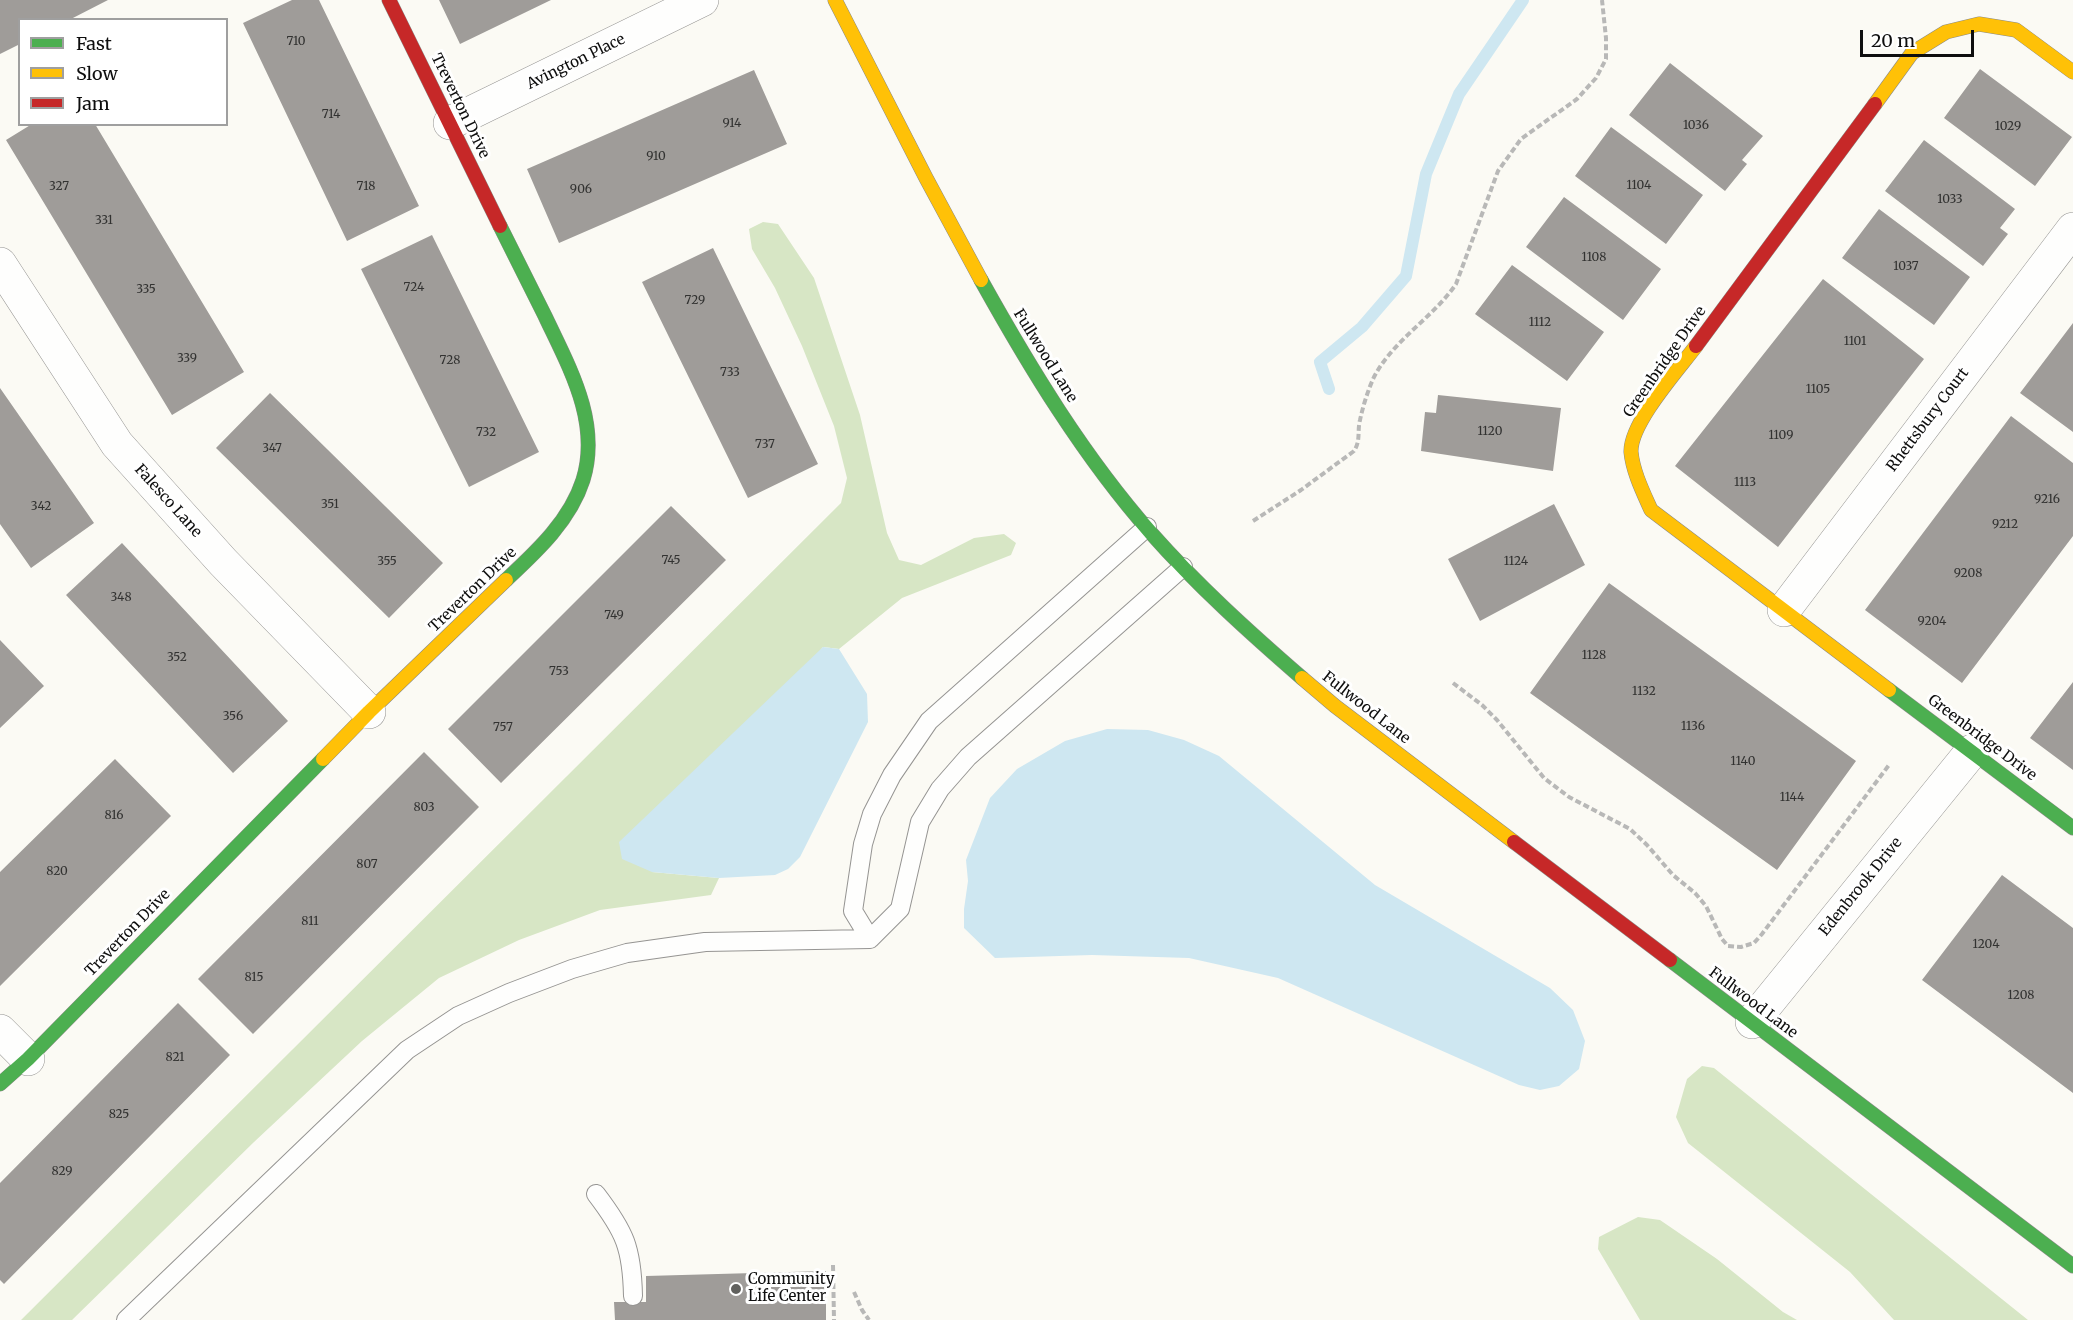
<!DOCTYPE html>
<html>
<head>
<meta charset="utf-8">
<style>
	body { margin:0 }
	#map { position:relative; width:2073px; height:1320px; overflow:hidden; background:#fbfaf4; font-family:Merriweather,serif }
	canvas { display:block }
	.legend { position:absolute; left:18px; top:18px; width:210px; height:108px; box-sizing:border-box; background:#fff; border:2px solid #9f9f9f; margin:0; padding:8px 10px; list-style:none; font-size:18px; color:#0e0e0e }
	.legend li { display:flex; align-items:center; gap:12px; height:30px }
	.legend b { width:30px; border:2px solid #9f9f9f }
	.scale { position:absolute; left:1860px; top:30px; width:114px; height:27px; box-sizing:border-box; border:3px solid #0e0e0e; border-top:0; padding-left:8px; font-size:18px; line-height:21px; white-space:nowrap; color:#0e0e0e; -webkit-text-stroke:4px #fff; paint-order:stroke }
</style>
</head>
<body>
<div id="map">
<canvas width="2073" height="1320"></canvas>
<ul class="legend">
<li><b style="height:8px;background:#4caf50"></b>Fast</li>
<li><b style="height:8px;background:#ffc107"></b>Slow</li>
<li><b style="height:8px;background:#c62828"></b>Jam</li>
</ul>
<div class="scale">20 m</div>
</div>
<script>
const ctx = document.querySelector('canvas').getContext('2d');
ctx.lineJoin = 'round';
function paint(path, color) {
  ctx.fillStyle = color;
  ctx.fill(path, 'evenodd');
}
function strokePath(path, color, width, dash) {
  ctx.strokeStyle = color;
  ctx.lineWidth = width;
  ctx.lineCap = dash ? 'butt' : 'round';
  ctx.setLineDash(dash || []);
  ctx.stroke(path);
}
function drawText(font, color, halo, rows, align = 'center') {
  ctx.font = font + ' Merriweather,serif';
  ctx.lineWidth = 6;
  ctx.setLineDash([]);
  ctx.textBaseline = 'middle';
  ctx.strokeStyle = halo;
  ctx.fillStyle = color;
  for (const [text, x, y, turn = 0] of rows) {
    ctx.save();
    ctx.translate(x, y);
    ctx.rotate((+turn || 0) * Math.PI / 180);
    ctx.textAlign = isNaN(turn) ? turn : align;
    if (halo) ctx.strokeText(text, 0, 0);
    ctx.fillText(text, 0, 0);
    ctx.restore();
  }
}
const forest = new Path2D(`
	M763 222 778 224 814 278 860 415 887 533 899 560 921 565 974 538 1004 534 1016 543 1011 555 902 598 839 649 823 647 652 872 719 878 711 895 600 910 519 940 439 978 362 1041 254 1142 72 1320H21L841 503 847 478 834 426 802 346 775 288 752 249 749 229Z
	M1702 1066 1714 1068 2028 1320H1894L1850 1272 1688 1143 1676 1117 1687 1079Z
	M1638 1217 1660 1220 1717 1259 1783 1312 1797 1320H1640L1598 1249 1599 1237Z`);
const water = new Path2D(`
	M823 647 839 649 867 694 868 722 800 857 788 869 775 875 719 878 652 872 622 859 619 842Z
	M1107 729 1148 730 1184 740 1219 756 1375 885 1550 988 1573 1010 1585 1041 1579 1069 1559 1086 1540 1090 1519 1085 1278 978 1189 958 1092 955 995 958 964 928V909L968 881 966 860 990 798 1017 769 1065 741Z`);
const stream = new Path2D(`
	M1329 389 1320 362 1362 327 1406 276 1426 174 1459 94 1523 0`);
const building = new Path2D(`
	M0 0H108L69 20H20V44L0 54Z
	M292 0H319L419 206 347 241 243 23Z
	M439 0H551L460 44Z
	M1670 63 1763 136 1742 160 1747 164 1725 191 1629 115Z
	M1980 69 2072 137 2035 186 1944 118Z
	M754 70 787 144 559 243 527 169Z
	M32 124H95L244 372 172 415 6 140Z
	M1611 127 1703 195 1666 244 1575 176Z
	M1924 140 2015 209 2000 228 2008 234 1983 266 1885 191Z
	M1564 197 1661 269 1623 320 1526 247Z
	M1879 209 1970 277 1934 325 1842 258Z
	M432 235 539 452 469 487 361 269Z
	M713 248 818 464 748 498 642 282Z
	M1512 265 1604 332 1567 381 1475 314Z
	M1823 279 1924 359 1778 547 1675 466Z
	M2073 323V432L2020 393Z
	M0 388 94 523 31 568 0 524Z
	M270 393 443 563 389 618 216 448Z
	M1438 395 1561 408 1553 471 1421 451 1425 412 1436 413Z
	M2011 416 2073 463V536L1962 683 1865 610Z
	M1554 504 1585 565 1480 621 1448 559Z
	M671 506 726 560 501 783 448 729Z
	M122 543 288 721 233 773 66 595Z
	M1609 583 1856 761 1777 870 1530 693Z
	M0 640 44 686 0 728Z
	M2073 682V770L2030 738Z
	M424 752 479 807 253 1034 198 979Z
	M115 759 171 816 0 986V872Z
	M2002 875 2073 928V1093L1922 980Z
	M178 1003 230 1055 4 1284 0 1280V1183Z
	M826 1271V1320H615L614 1302H646V1276Z`);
const path = new Path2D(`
	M1253 521 1301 490 1354 451C1361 440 1357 432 1360 420 1363 406 1368 390 1374 377 1394 339 1433 318 1456 284L1498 171 1521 139 1577 99 1596 78 1606 59V38L1602 0
	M1453 683 1482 705 1497 720 1544 778 1569 797 1630 829 1647 845 1673 875 1695 893 1706 906 1722 939 1728 946 1741 947 1754 943 1762 934 1889 765
	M833 1265 834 1320
	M854 1292 862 1310 869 1320`);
const lane = new Path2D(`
	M870 939 853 911 863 844 872 814 892 775 929 721 1147 527
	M596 1194C625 1232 632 1248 633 1296
	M126 1320 407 1050 458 1016 509 993 572 969 627 953 705 942 870 939 900 909 920 822 940 789 968 757 1183 567`);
const street = new Path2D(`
	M450 123 702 0
	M0 264 117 444 223 562 369 712
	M1784 610 2073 229
	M1752 1022 1972 751
	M0 1031 28 1059`);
const fast = new Path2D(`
	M500 226C515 256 530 286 545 316 569 367 601 422 583 480 570 521 536 552 506 580
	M981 280C1030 368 1084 457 1151 533 1197 585 1249 632 1302 678
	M1889 690 2073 828
	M1670 960 2073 1266
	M0 1084 28 1059 323 759`);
const slow = new Path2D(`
	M835 0 926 178 981 280
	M1875 104 1912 53 1946 32 1979 24 2016 30 2073 72
	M1696 346C1678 370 1630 423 1631 452 1633 472 1643 492 1651 510L1889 690
	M1302 678 1335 706 1514 842
	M323 759 369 712 506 580`);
const jam = new Path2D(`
	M389 0 500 226
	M1696 346 1875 104
	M1514 842 1670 960`);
const markers = [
	[736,1289,6,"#61615e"]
];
const numberNames = [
	["710",296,42],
	["714",331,115],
	["914",732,124],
	["1036",1696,126],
	["1029",2008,127],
	["910",656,157],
	["1104",1639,186],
	["327",59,187],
	["718",366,187],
	["906",581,190],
	["1033",1950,200],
	["331",104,221],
	["1108",1594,258],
	["1037",1906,267],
	["724",414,288],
	["335",146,290],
	["729",695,301],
	["1112",1540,323],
	["1101",1855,342],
	["339",187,359],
	["728",450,361],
	["733",730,373],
	["1105",1818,390],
	["1120",1490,432],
	["732",486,433],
	["1109",1781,436],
	["737",765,445],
	["347",272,449],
	["1113",1745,483],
	["9216",2047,500],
	["351",330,505],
	["342",41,507],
	["9212",2005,525],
	["745",671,561],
	["355",387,562],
	["1124",1516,562],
	["9208",1968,574],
	["348",121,598],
	["749",614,616],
	["9204",1932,622],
	["1128",1594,656],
	["352",177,658],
	["753",559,672],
	["1132",1644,692],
	["356",233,717],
	["1136",1693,727],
	["757",503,728],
	["1140",1743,762],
	["1144",1792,798],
	["803",424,808],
	["816",114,816],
	["807",367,865],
	["820",57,872],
	["811",310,922],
	["1204",1986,945],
	["815",254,978],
	["1208",2021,996],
	["821",175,1058],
	["825",119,1115],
	["829",62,1172]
];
const streetNames = [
	["Avington Place",576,62,-26],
	["Treverton Drive",460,106,64],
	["Fullwood Lane",1045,356,58],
	["Greenbridge Drive",1665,362,-55],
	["Rhettsbury Court",1928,420,-53],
	["Falesco Lane",168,501,48],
	["Treverton Drive",473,590,-44],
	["Fullwood Lane",1366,708,38],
	["Greenbridge Drive",1982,738,37],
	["Edenbrook Drive",1861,887,-51],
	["Treverton Drive",128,933,-46],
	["Fullwood Lane",1753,1003,37]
];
const poiNames = [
	["Community",748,1280],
	["Life Center",748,1297]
];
paint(forest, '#d7e6c5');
paint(water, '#cee7f1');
strokePath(stream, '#cee7f1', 12);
paint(building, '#9f9c99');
strokePath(lane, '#959492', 20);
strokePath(street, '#959492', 34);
strokePath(fast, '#8b8b88', 15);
strokePath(slow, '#8b8b88', 15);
strokePath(jam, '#8b8b88', 15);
strokePath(path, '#b8b8b7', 4, [6, 3]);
strokePath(lane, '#fefefd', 18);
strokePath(street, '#fefefd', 33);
strokePath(fast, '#4caf50', 14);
strokePath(slow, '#ffc107', 14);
strokePath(jam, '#c62828', 14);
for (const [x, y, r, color] of markers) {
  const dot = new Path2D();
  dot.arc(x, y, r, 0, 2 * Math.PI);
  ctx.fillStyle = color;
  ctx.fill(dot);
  strokePath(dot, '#fff', 2);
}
drawText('12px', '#323231', null, numberNames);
drawText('15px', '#0e0e0e', '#fff', streetNames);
drawText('15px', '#0e0e0e', '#fff', poiNames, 'left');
</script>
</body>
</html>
